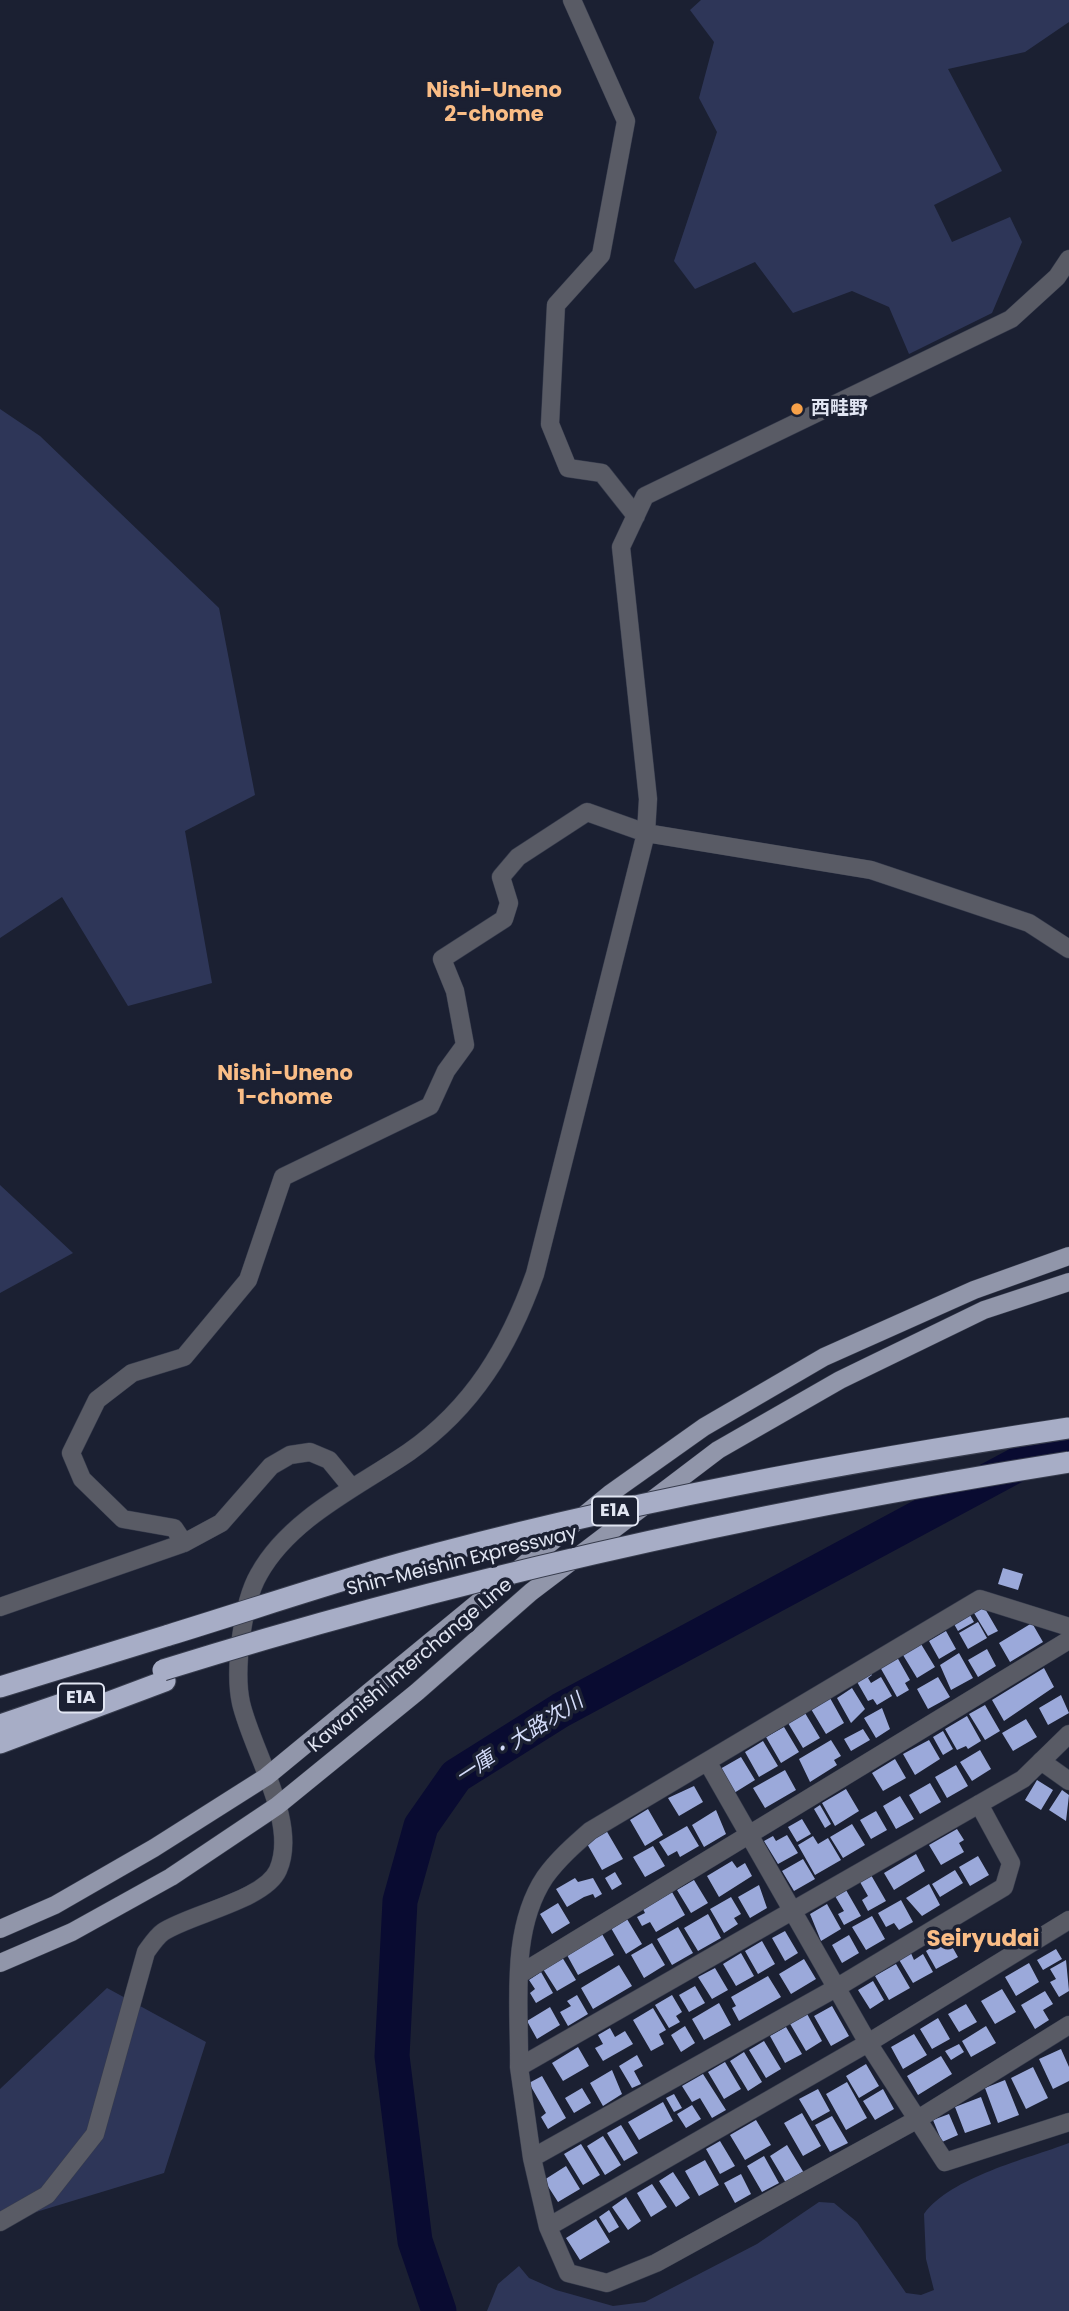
<!DOCTYPE html>
<html>
<head>
<meta charset="utf-8">
<style>
	body { margin:0 }
	canvas { display:block; background:#1b2032 }
</style>
</head>
<body>
<canvas width="1069" height="2311"></canvas>
<script>
const ctx = document.querySelector('canvas').getContext('2d');
ctx.lineJoin = 'round';
function paint(path, color) {
  ctx.fillStyle = color;
  ctx.fill(path, 'evenodd');
}
function strokePath(path, color, width, dash) {
  ctx.strokeStyle = color;
  ctx.lineWidth = width;
  ctx.lineCap = dash ? 'butt' : 'round';
  ctx.setLineDash(dash || []);
  ctx.stroke(path);
}
function drawText(font, color, halo, rows, align = 'center') {
  ctx.font = font + ' Poppins,"Noto Sans JP",sans-serif';
  ctx.lineWidth = 7;
  ctx.setLineDash([]);
  ctx.textBaseline = 'middle';
  ctx.strokeStyle = halo;
  ctx.fillStyle = color;
  for (const [text, x, y, turn = 0] of rows) {
    ctx.save();
    ctx.translate(x, y);
    ctx.rotate((+turn || 0) * Math.PI / 180);
    ctx.textAlign = isNaN(turn) ? turn : align;
    if (halo) ctx.strokeText(text, 0, 0);
    ctx.fillText(text, 0, 0);
    ctx.restore();
  }
}
const green = new Path2D(`
	M701 0H1069V22L1025 52 948 69 1002 171 934 205 952 242 1010 217 1022 242 992 313 909 354 889 307 852 291 793 313 755 262 695 289 674 261 717 132 699 98 714 42 690 10Z
	M0 409 40 436 219 608 255 795 185 831 212 983 128 1006 62 897 0 938Z
	M0 1185 73 1253 0 1293Z
	M107 1988 206 2042 164 2173 0 2223V2089Z
	M1069 2143V2311H487L498 2284 519 2266 529 2278 556 2290 613 2306 645 2302 757 2244 819 2202 834 2203 857 2222 906 2293 921 2295 934 2290 926 2259 924 2214C951 2177 1027 2159 1069 2143Z`);
const river = new Path2D(`
	M439 2311 415 2241 392 2056 400 1901 421 1826 456 1776 561 1710 1069 1437`);
const building = new Path2D(`
	M1003 1568 1023 1574 1018 1590 998 1584Z
	M984 1607 998 1631 988 1636 974 1613Z
	M970 1615 974 1622 958 1631 954 1624Z
	M978 1622 987 1638 968 1649 959 1633Z
	M1032 1623 1043 1642 1010 1662 999 1643Z
	M946 1631 956 1649 939 1659 929 1641Z
	M921 1644 935 1667 917 1678 903 1655Z
	M987 1649 996 1666 978 1677 968 1660Z
	M959 1653 973 1678 951 1690 940 1665Z
	M897 1657 910 1680 905 1683 909 1690 897 1697 880 1667Z
	M1044 1668 1054 1687 1004 1721 992 1700Z
	M871 1672 872 1675 868 1678 871 1683 881 1677 892 1696 877 1705 873 1699 868 1701 856 1680Z
	M938 1677 950 1697 928 1709 917 1689Z
	M852 1688 865 1709 851 1723 837 1698Z
	M1061 1695 1069 1713 1048 1725 1039 1708Z
	M830 1698 844 1723 826 1734 811 1709Z
	M985 1705 1000 1731 985 1740 969 1714Z
	M882 1708 890 1729 876 1738 864 1718Z
	M805 1713 820 1738 803 1748 788 1723Z
	M967 1716 981 1741 968 1749 966 1746 957 1750 945 1729Z
	M1026 1719 1037 1737 1013 1751 1002 1733Z
	M784 1727 799 1752 781 1763 766 1737Z
	M863 1729 870 1740 851 1751 844 1739Z
	M943 1731 953 1749 943 1755 933 1737Z
	M831 1740 841 1756 834 1760 837 1765 810 1782 799 1759Z
	M929 1740 940 1759 915 1775 903 1754Z
	M763 1741 778 1766 759 1777 745 1752Z
	M980 1750 991 1769 972 1781 960 1762Z
	M741 1757 755 1780 734 1793 720 1769Z
	M895 1759 906 1778 883 1791 872 1773Z
	M956 1765 968 1786 947 1798 935 1777Z
	M785 1770 796 1790 765 1808 753 1788Z
	M1037 1780 1053 1790 1041 1810 1025 1800Z
	M930 1783 941 1802 920 1814 909 1795Z
	M694 1786 703 1802 679 1816 668 1798Z
	M846 1789 859 1811 835 1826 822 1803Z
	M1062 1790 1069 1795 1066 1821 1049 1810Z
	M900 1796 914 1819 896 1829 883 1806Z
	M820 1805 831 1824 825 1828 814 1809Z
	M648 1809 663 1835 645 1846 630 1820Z
	M716 1810 726 1834 704 1847 692 1825Z
	M876 1811 887 1830 871 1839 860 1820Z
	M802 1819 811 1834 797 1842 788 1827Z
	M852 1824 865 1845 843 1858 830 1837Z
	M687 1826 699 1846 680 1857 677 1851 668 1856 659 1842Z
	M957 1829 964 1840 959 1843 964 1852 941 1865 929 1845Z
	M606 1830 623 1859 602 1870 586 1842Z
	M787 1835 798 1853 778 1864 764 1841 773 1836 776 1841Z
	M813 1836 818 1844 828 1838 841 1860 815 1875 798 1845Z
	M653 1846 665 1866 645 1877 633 1857Z
	M916 1854 925 1871 894 1890 884 1873Z
	M978 1856 989 1875 970 1886 959 1867Z
	M803 1859 815 1879 794 1891 782 1871Z
	M732 1861 737 1868 745 1863 752 1876 719 1897 707 1876Z
	M955 1870 963 1883 940 1897 932 1884Z
	M615 1872 622 1884 612 1890 605 1878Z
	M871 1875 886 1901 868 1911 862 1900 868 1896 860 1882Z
	M575 1878 578 1882 593 1878 602 1894 595 1898 593 1894 584 1897 567 1907 556 1889Z
	M694 1880 708 1903 691 1913 677 1890Z
	M929 1884 940 1905 922 1916 906 1898Z
	M759 1885 767 1908 750 1918 738 1897Z
	M846 1890 861 1916 844 1925 838 1914 844 1911 835 1896Z
	M672 1892 685 1915 656 1932 650 1922 642 1926 637 1917 645 1913 643 1909Z
	M731 1897 741 1914 734 1918 738 1924 724 1933 710 1909Z
	M901 1900 913 1922 899 1930 894 1923 886 1927 878 1913Z
	M558 1903 570 1923 552 1934 540 1914Z
	M827 1904 841 1929 821 1941 810 1914Z
	M708 1914 721 1938 698 1951 684 1928Z
	M872 1916 885 1939 866 1950 852 1927Z
	M627 1919 642 1944 626 1954 611 1928Z
	M678 1927 693 1953 672 1965 657 1939Z
	M785 1931 798 1953 785 1961 772 1938Z
	M602 1934 614 1955 578 1975 567 1955Z
	M945 1934 958 1957 936 1969 926 1951 932 1947 930 1942Z
	M849 1935 859 1953 842 1963 832 1945Z
	M762 1941 775 1964 758 1974 745 1951Z
	M652 1943 665 1965 644 1978 631 1955Z
	M1056 1949 1062 1959 1043 1970 1037 1960Z
	M910 1951 914 1960 923 1954 933 1972 913 1983 898 1958Z
	M741 1953 754 1976 736 1986 723 1964Z
	M562 1957 576 1980 557 1991 543 1969Z
	M804 1959 816 1979 791 1994 779 1974Z
	M1066 1960 1069 1991 1059 1997 1050 1982 1056 1979 1050 1969Z
	M1029 1963 1039 1982 1016 1996 1005 1977Z
	M896 1964 910 1988 889 2000 875 1976Z
	M619 1965 632 1986 593 2009 581 1988Z
	M715 1968 728 1990 712 1999 698 1977Z
	M541 1972 553 1993 536 2003 530 1993 535 1989 529 1980Z
	M768 1976 781 1997 739 2021 732 2008 736 2006 731 1997Z
	M873 1981 884 2000 870 2009 858 1990Z
	M695 1986 705 2003 689 2012 679 1995Z
	M1002 1989 1016 2012 995 2024 981 2001Z
	M1045 1991 1053 2004 1043 2010 1049 2020 1035 2029 1021 2005Z
	M577 1995 588 2014 568 2026 560 2012 571 2006 567 2001Z
	M672 1995 682 2012 676 2016 680 2022 669 2028 655 2005Z
	M719 2003 731 2025 704 2040 692 2019Z
	M966 2004 977 2022 959 2032 948 2014Z
	M832 2006 849 2036 831 2046 814 2016Z
	M550 2007 560 2025 537 2039 527 2021Z
	M653 2008 666 2030 659 2034 664 2044 651 2051 633 2020Z
	M806 2012 822 2041 806 2051 789 2022Z
	M938 2018 950 2039 932 2049 920 2029Z
	M685 2026 695 2043 681 2052 671 2035Z
	M986 2026 996 2043 971 2057 962 2041Z
	M786 2027 802 2054 785 2063 770 2036Z
	M610 2028 615 2037 625 2031 633 2044 603 2061 595 2048 603 2044 598 2035Z
	M914 2034 927 2055 903 2069 891 2047Z
	M764 2041 781 2069 766 2078 749 2050Z
	M959 2044 964 2052 951 2060 945 2051Z
	M578 2047 589 2066 563 2081 552 2063Z
	M1061 2049 1069 2067V2081L1053 2089 1039 2059Z
	M744 2052 762 2082 748 2091 730 2061Z
	M637 2055 643 2066 634 2071 641 2084 632 2088 619 2066Z
	M941 2056 952 2074 918 2095 907 2076Z
	M725 2062 741 2089 724 2099 708 2072Z
	M866 2064 879 2086 859 2098 846 2076Z
	M1033 2067 1048 2098 1026 2109 1011 2078Z
	M612 2070 622 2094 603 2106 590 2083Z
	M703 2074 726 2110 712 2118 700 2098 692 2102 682 2086Z
	M542 2076 566 2118 548 2129 541 2117 546 2113 529 2083Z
	M1005 2080 1019 2115 998 2123 985 2088Z
	M847 2082 867 2118 846 2130 826 2094Z
	M582 2088 591 2103 574 2113 565 2098Z
	M818 2089 830 2111 812 2121 799 2099Z
	M883 2089 894 2109 875 2120 863 2101Z
	M674 2094 682 2108 674 2112 666 2098Z
	M981 2097 991 2124 965 2133 955 2107Z
	M663 2102 673 2121 639 2140 628 2122Z
	M692 2105 701 2119 686 2128 677 2114Z
	M802 2113 821 2146 803 2156 784 2123Z
	M949 2114 958 2135 942 2142 933 2120Z
	M832 2116 848 2143 830 2152 815 2125Z
	M756 2120 771 2145 745 2160 730 2135Z
	M621 2125 638 2153 624 2161 607 2133Z
	M603 2136 621 2165 605 2175 587 2146Z
	M720 2141 735 2166 720 2174 706 2149Z
	M581 2144 600 2175 583 2185 564 2154Z
	M787 2145 804 2173 786 2183 770 2156Z
	M764 2156 779 2183 762 2192 747 2166Z
	M705 2160 719 2185 699 2196 685 2171Z
	M566 2166 580 2189 558 2202 544 2180Z
	M673 2172 690 2198 676 2207 659 2181Z
	M741 2174 751 2194 735 2203 724 2183Z
	M652 2184 667 2207 651 2217 637 2193Z
	M626 2197 641 2221 628 2230 612 2207Z
	M609 2210 619 2227 609 2233 599 2217Z
	M596 2219 610 2242 580 2260 566 2238Z`);
const minor = new Path2D(`
	M572 0 626 121 601 255 556 305 550 424 568 468 602 473 636 516
	M184 1543 174 1528 123 1519 82 1479 71 1453 97 1400 132 1373 184 1357 248 1280 283 1177 430 1106 446 1071 465 1045 455 991 442 959 504 919 509 903 501 877 518 857 587 812 646 833 871 870 1029 923 1069 949
	M0 1607 184 1543 221 1523 271 1466 290 1455 310 1452 329 1460 352 1488
	M1069 1627 980 1599 590 1831C574 1845 558 1859 545 1877 509 1931 520 2006 519 2067L1023 1779 1069 1734
	M1041 1761 1069 1781
	M708 1763 868 2043 945 2162 1069 2122
	M520 1974 1069 1640
	M519 2067 532 2158 548 2227 868 2043 1069 1920
	M532 2158 836 1988 1004 1887 1011 1863 979 1804
	M0 2222 47 2195 95 2134 146 1952C151 1945 157 1936 163 1932 190 1914 265 1900 278 1870 299 1823 252 1751 241 1703 234 1671 242 1603 259 1574 290 1518 358 1487 409 1452 473 1407 509 1347 535 1274L646 833 648 799 621 547 645 496 1011 319 1057 277 1069 259
	M548 2227 568 2273 607 2283 656 2263 918 2119 1069 2025`);
const major = new Path2D(`
	M0 1929 55 1905 154 1848 266 1777 611 1493 704 1427 824 1357 974 1290 1069 1256
	M0 1963 72 1932 171 1877 277 1806 417 1692 531 1592 718 1450 840 1380 984 1310 1069 1282`);
const highway = new Path2D(`
	M0 1687 169 1635
	M0 1725 88 1695
	M0 1743 165 1681`);
const highwayBridge = new Path2D(`
	M169 1635C247 1611 324 1585 402 1563 620 1503 845 1462 1069 1428
	M163 1670C459 1577 762 1511 1069 1462`);
const markers = [
	[797,409,7,"#f7a149"]
];
const shields = [
	[615,1511,46],
	[81,1698,46]
];
const shieldNames = [
	["E1A",615,1511],
	["E1A",81,1698]
];
const poiNames = [
	["西畦野",811,409]
];
const streetNames = [
	["Shin-Meishin Expressway",462,1562,-14],
	["Kawanishi Interchange Line",411,1666,-40]
];
const neighbourhoodNames = [
	["Nishi-Uneno",494,92],
	["2-chome",494,116],
	["Nishi-Uneno",285,1075],
	["1-chome",285,1099]
];
const waterNames = [
	["一庫・大路次川",520,1740,-33]
];
const quarterNames = [
	["Seiryudai",983,1940]
];
paint(green, '#2e3658');
strokePath(river, '#090b31', 35);
paint(building, '#9ba9da');
strokePath(minor, '#373c4d', 19);
strokePath(major, '#373c4d', 19);
strokePath(highway, '#373c4d', 23);
strokePath(minor, '#595b65', 18);
strokePath(major, '#9196aa', 18);
strokePath(highway, '#a7adc6', 21);
strokePath(highwayBridge, '#373c4d', 23, []);
strokePath(highwayBridge, '#a7adc6', 21);
for (const [x, y, r, color] of markers) {
  const dot = new Path2D();
  dot.arc(x, y, r, 0, 2 * Math.PI);
  ctx.fillStyle = color;
  ctx.fill(dot);
  strokePath(dot, '#1b2032', 2.5);
}
for (const [x, y, w] of shields) {
  const box = new Path2D();
  box.roundRect(x - w / 2, y - 14.5, w, 29, 5);
  ctx.fillStyle = '#1b2032';
  ctx.fill(box);
  strokePath(box, '#e1e5f2', 2);
}
drawText('bold 18px', '#e1e5f2', null, shieldNames);
drawText('bold 19px', '#e1e5f2', '#1b2032', poiNames, 'left');
drawText('19px', '#e1e5f2', '#1b2032', streetNames);
drawText('bold 21px', '#fabd86', '#1b2032', neighbourhoodNames);
drawText('italic 21px', '#d4dcfa', '#1b2032', waterNames);
drawText('bold 23px', '#fabd86', '#1b2032', quarterNames);
</script>
</body>
</html>
